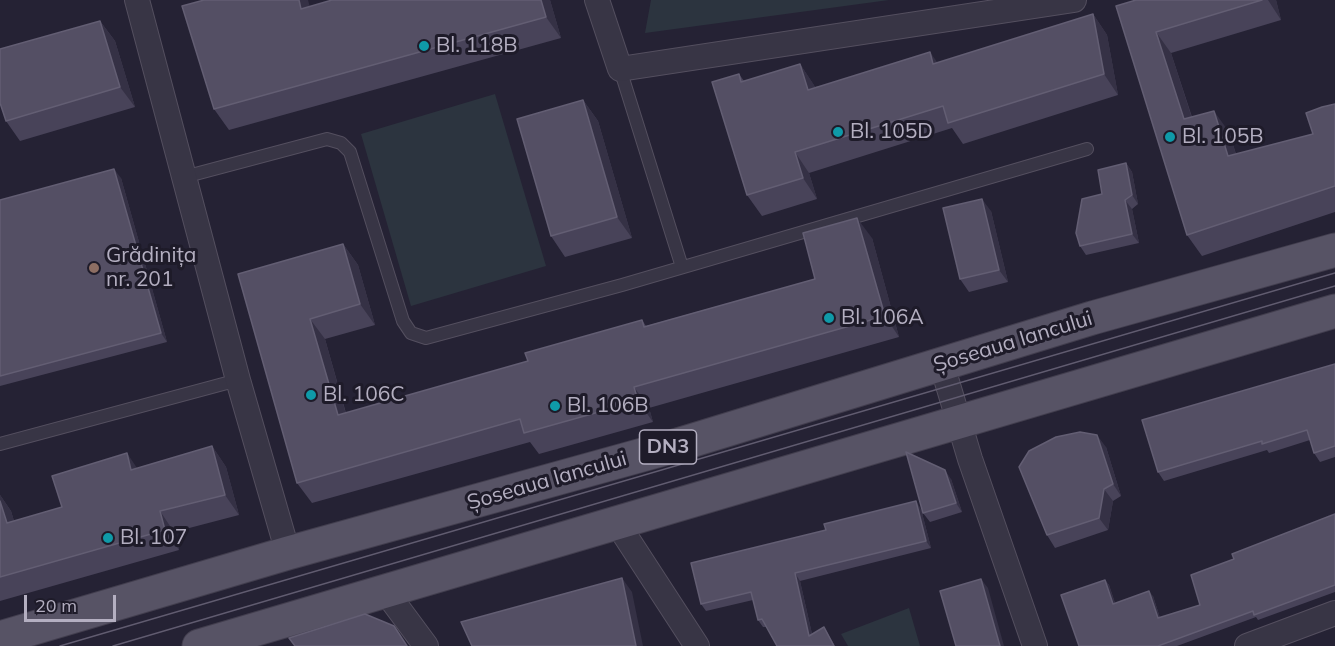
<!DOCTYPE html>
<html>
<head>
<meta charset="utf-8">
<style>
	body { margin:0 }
	#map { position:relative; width:1335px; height:646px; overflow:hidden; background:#252234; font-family:Mulish,sans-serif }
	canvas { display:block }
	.scale { position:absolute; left:24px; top:595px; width:92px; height:27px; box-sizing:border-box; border:3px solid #b4afc1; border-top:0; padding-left:8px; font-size:18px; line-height:21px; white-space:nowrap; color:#b4afc1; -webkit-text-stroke:4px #1e1b29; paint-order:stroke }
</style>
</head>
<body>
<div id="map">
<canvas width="1335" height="646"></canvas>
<div class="scale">20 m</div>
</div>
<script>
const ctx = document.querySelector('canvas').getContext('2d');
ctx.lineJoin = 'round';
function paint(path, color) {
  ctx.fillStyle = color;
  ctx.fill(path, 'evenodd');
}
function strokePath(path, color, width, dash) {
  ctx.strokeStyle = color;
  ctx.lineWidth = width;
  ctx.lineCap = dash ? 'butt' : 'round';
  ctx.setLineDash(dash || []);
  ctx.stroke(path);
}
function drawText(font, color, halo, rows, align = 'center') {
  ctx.font = font + ' Mulish,sans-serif';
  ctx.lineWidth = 6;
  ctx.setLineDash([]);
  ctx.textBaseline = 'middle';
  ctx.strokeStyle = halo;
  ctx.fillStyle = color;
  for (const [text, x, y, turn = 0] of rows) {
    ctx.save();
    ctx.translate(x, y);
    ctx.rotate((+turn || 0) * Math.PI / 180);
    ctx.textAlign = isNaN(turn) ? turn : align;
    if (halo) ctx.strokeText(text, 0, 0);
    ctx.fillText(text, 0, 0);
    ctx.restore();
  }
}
const green = new Path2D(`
	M651 0H889L645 33Z
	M495 94 546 266 411 306 361 134Z
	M909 608 920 646H848L841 634Z`);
const lane = new Path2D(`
	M620 69 682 267
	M184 177 327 139 341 143 350 152 403 321 411 333 426 338 622 285 1087 149
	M0 444 238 380`);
const street = new Path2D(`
	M137 0 238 380 288 553
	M597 0 620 69 1074 0
	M942 365 970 459 1035 646
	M617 523 697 646
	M386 592 426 646
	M1247 646 1335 613`);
const primary = new Path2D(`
	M0 638 288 553 671 447 1092 318 1335 250
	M199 646 1335 311`);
const tram = new Path2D(`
	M60 646 1335 273
	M113 646 1335 286`);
const wall = new Path2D(`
	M550 0 561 38 229 130 214 109 310 6Z
	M1136 0H1276L1281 20 1171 53 1192 117 1229 132 1236 154 1313 134 1335 104V212L1202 256 1187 235Z
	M1093 14 1107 35 1118 95 963 144 952 128 809 173 817 199 762 216 747 195 739 74 744 81 800 64 815 87 937 63Z
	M100 21 115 41 135 107 20 141 6 121Z
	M583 100 598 121 632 238 565 257 551 236Z
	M1126 163 1132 172 1138 204 1132 209 1139 243 1086 255 1080 246 1102 194Z
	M121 178 167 342 0 386V200Z
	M991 211 1008 282 969 292 960 279Z
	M872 238 899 337 649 408 653 422 539 454 530 442 312 503 297 483 238 274 343 244 358 265 375 325 325 339 346 413 528 361 642 320 646 326 815 279Z
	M1335 364V457L1320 462 1314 453 1310 440 1269 453 1267 450 1164 481 1158 472Z
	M212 446 226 467 239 515 174 532 179 550 0 601V495L11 511 14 521 62 507 137 468Z
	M1106 447 1121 496 1113 501 1108 530 1055 548 1047 535Z
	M951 479 962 512 930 522 923 513Z
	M921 509 931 548 800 581 812 634 824 627 835 646 766 627H763L758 620 753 600 706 611 701 604Z
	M1335 514V592L1258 620 1256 617 1177 646H1079L1105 580 1109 585 1115 603 1153 596 1160 618 1200 605 1234 559Z`);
const shadedWall = new Path2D(`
	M299 0H308L316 30 301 9Z
	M541 0H550L561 38 546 17Z
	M1268 0H1276L1281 20Z
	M1093 14 1107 35 1118 95 1104 74Z
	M100 21 115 41 135 107 120 87Z
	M1156 32 1171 53 1199 140 1184 119Z
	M930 52 944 72 933 64Z
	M800 64 814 85 823 110 808 90Z
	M583 100 598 121 632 238 617 217Z
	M1214 111 1229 132 1243 177 1228 156Z
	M795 152 809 173 817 199 803 178Z
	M1126 163 1132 172 1138 204 1132 195Z
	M114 169 121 178 167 342 161 333Z
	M982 199 991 211 1008 282 999 270Z
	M1125 200 1132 209 1139 243 1132 234Z
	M857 218 872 238 899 337 885 316Z
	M343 244 358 265 375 325 360 304Z
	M310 319 325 339 352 436 338 415Z
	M634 387 649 408 653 422 638 401Z
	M1097 435 1106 447 1121 496 1113 484Z
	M212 446 226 467 239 515 225 495Z
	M127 453 141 474 131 470Z
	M945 470 951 479 962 512 956 503Z
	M1104 489 1113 501 1108 530 1099 518Z
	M0 495 11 511 21 544 7 523 0 501Z
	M916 501 921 509 931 548 926 541Z
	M160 511 174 532 179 550 165 530Z
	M795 573 800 581 814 643 809 636Z
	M622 578 632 592 643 646H636Z
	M981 579 988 588 1004 646H1000Z
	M1105 580 1109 585 1117 609 1113 604Z
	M1149 591 1153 596 1162 624 1158 618Z`);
const building = new Path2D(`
	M204 0H299L301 9 332 0H541L546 17 214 109 182 6Z
	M1136 0H1262L1156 32 1184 119 1214 111 1228 156 1313 134 1306 113 1322 107 1335 104V186L1187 235 1116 6Z
	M1093 14 1104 74 948 123 943 106 795 152 803 178 747 195 712 82 739 74 741 82 800 64 808 90 930 52 933 64Z
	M100 21 120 87 6 121 0 103V49Z
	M583 100 617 217 551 236 517 119Z
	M1126 163 1132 195 1125 200 1132 234 1080 246 1076 233 1082 199 1102 194 1098 170Z
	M114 169 161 333 0 376V200Z
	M982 199 999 270 960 279 943 208Z
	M857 218 885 316 634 387 638 401 524 433 520 419 297 483 238 274 343 244 360 304 310 319 338 415 528 361 525 353 642 320 644 327 815 279 803 233Z
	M1335 364V446L1314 453 1307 430 1262 444V441L1158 472 1142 420Z
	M1080 432 1097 435 1113 484 1104 489 1099 518 1047 535 1019 467 1029 451 1056 437Z
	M212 446 225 495 160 511 165 530 0 577V501L7 523 62 507 52 476 127 453 131 470Z
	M906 452 945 470 956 503 923 513Z
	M916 501 926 541 795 573 809 636 824 627 834 646H777L762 619 758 620 751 592 701 604 691 563 826 530 824 524Z
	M1335 514V585L1254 615 1253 611 1158 646H1079L1061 595 1105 580 1113 604 1149 591 1158 618 1200 605 1191 575 1234 559 1232 554Z
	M622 578 636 646H472L461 622Z
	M981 579 1000 646H956L940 591Z
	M365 614 394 626 407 646H295L289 638Z`);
const markers = [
	[424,46,6,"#0f9aa8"],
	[838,132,6,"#0f9aa8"],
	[1170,137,6,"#0f9aa8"],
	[94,268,6,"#8d6e63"],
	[829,318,6,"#0f9aa8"],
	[311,395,6,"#0f9aa8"],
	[555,406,6,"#0f9aa8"],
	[108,538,6,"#0f9aa8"]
];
const shields = [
	[668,447,57]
];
const shieldNames = [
	["DN3",668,447]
];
const poiNames = [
	["Bl. 118B",436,46],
	["Bl. 105D",850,132],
	["Bl. 105B",1182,137],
	["Grădinița",106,256],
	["nr. 201",106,280],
	["Bl. 106A",841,318],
	["Bl. 106C",323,395],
	["Bl. 106B",567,406],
	["Bl. 107",120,538]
];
const streetNames = [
	["Șoseaua Iancului",1013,342,-17],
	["Șoseaua Iancului",547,481,-16]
];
paint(green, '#2c343f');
strokePath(lane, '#544f5f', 14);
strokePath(street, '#544f5f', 26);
strokePath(primary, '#423e4e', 35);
strokePath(lane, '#383545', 12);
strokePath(street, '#383545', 24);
strokePath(primary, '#575365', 33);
strokePath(tram, '#615c70', 1.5);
paint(wall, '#484359');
paint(shadedWall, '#353145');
paint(building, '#544f64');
strokePath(building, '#635e73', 1.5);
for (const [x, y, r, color] of markers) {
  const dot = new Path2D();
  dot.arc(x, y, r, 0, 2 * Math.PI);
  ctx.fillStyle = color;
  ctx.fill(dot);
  strokePath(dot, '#1e1b29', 2);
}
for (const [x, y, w] of shields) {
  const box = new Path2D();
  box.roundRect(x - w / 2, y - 17, w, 34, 4.5);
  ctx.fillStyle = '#1e1b29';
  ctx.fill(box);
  strokePath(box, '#b4afc1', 1.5);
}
drawText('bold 20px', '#b4afc1', null, shieldNames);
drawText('21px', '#b4afc1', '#1e1b29', poiNames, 'left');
drawText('21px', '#b4afc1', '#1e1b29', streetNames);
</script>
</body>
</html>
